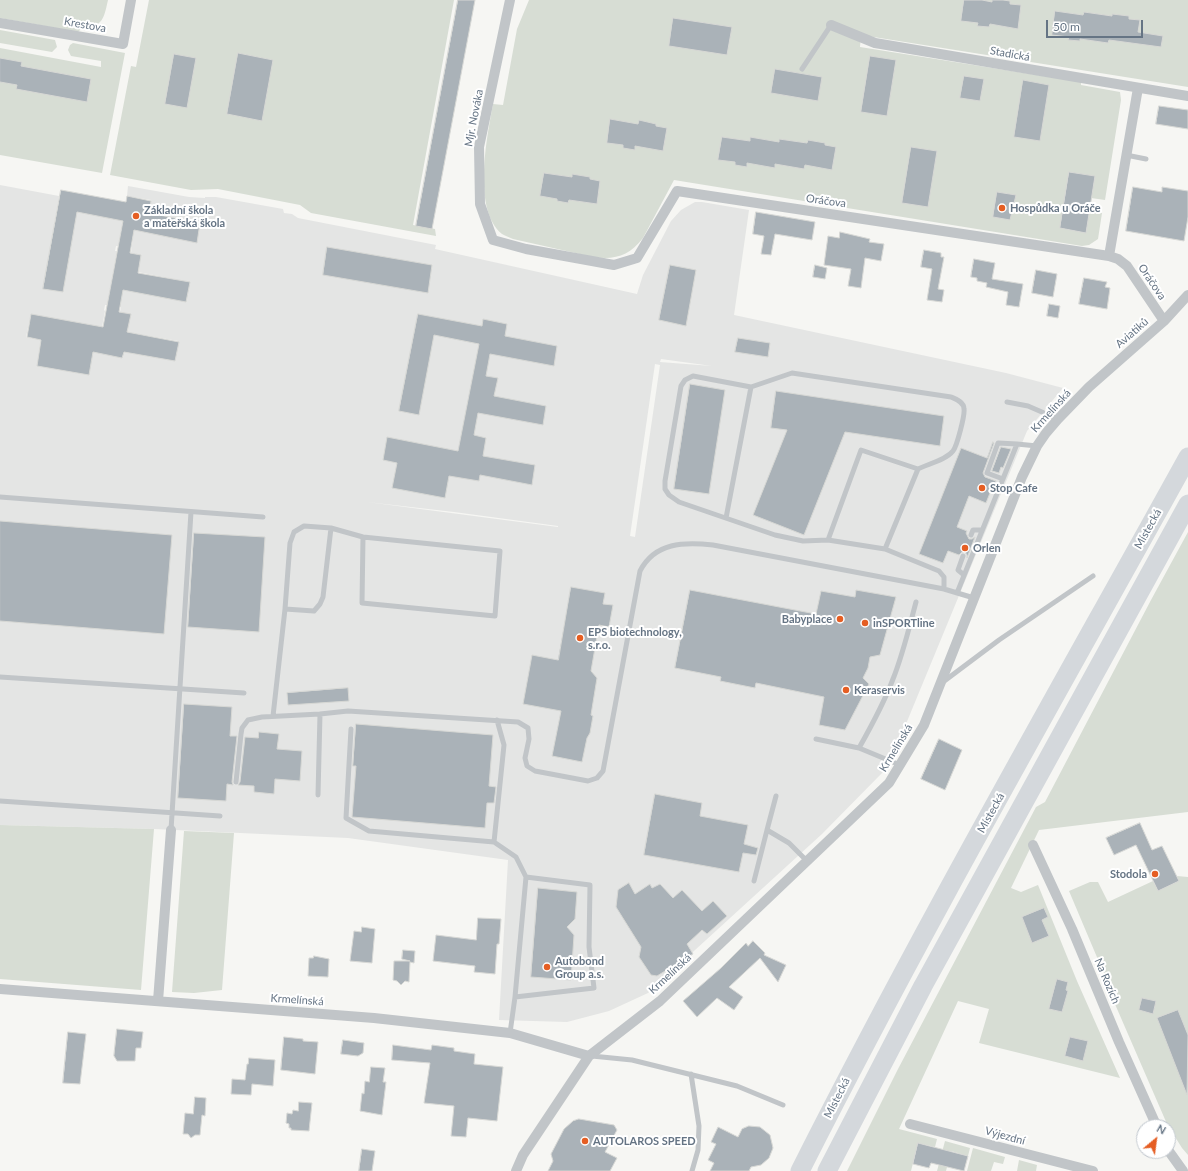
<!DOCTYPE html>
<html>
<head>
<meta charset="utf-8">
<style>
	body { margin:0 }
	#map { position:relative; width:1188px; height:1171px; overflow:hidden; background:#f6f6f3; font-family:Lato,sans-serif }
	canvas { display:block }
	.north { position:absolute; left:1136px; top:1119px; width:40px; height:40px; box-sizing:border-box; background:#fff; border:1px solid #c1c7ce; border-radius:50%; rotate:29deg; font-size:11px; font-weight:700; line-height:16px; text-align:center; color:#657484 }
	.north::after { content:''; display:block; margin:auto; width:14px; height:18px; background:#e55e23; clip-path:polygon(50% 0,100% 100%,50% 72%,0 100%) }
	.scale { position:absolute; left:1046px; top:20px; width:97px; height:18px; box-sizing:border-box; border:2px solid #657484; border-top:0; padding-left:5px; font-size:12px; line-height:14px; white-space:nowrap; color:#657484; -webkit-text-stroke:3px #fff; paint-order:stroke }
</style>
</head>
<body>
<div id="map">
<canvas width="1188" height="1171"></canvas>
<div class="north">N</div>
<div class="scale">50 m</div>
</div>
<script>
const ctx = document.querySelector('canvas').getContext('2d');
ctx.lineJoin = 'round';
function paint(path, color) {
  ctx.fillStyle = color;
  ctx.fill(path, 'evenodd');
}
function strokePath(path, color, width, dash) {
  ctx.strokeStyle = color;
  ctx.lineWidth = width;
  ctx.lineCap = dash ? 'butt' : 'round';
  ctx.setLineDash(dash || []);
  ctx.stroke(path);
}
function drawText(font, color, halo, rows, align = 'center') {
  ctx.font = font + ' Lato,sans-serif';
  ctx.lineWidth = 4;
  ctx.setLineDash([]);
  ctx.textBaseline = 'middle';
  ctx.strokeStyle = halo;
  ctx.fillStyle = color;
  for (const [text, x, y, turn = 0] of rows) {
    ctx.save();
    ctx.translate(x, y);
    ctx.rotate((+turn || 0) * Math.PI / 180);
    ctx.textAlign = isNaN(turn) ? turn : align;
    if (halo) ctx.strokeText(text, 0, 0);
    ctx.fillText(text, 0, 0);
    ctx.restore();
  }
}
const built = new Path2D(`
	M0 185 59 196 43 289 62 292 77 212 123 220 118 246H116L115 251H117L107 305H105L104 310 105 311 102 327 31 314 26 337 35 339 41 337 37 366 88 375 93 352 122 357 123 352 175 361 178 341 127 332 120 312 121 307H119L122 290 186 301 189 282 138 272 141 255 131 253 134 230 197 242 200 223 149 212 151 200 127 196 128 186 189 197 205 198V197H216L283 209 284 213 292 214 298 218 436 245 435 249 637 294 643 275 671 221 681 210 695 202H702L749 210 734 315 1006 373 1063 388 1027 431 901 736 883 772 822 834 648 993 609 1011 567 1022 499 1020 508 860 348 838 154 829 0 825ZM661 359 712 366 660 362ZM655 364 660 365 635 537 630 536ZM367 502 454 512 558 526V527Z`);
const green = new Path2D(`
	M0 0H108C104 18 103 27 82 28L78 32 0 18Z
	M149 0H454L413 225 435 229 436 236 311 213 300 205 218 189 191 190 110 175 131 66 136 67Z
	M529 0H1188V87L861 35 860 47 1081 82V85L1120 92 1121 100 1105 200 1091 198 1095 177 1069 172 1060 228 1086 233 1089 211 1102 213 1098 239 1089 245 1082 246 674 180 643 238C629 256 615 260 593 257L513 239C509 237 505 236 502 234 472 209 487 137 493 104L503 105 517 29Z
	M0 30 55 40 57 47 52 52 0 43Z
	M73 43 125 53 102 173 0 155V48L101 67V61L71 56 68 50 70 45Z
	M1188 532V812L1039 830 1011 888 1021 892 1038 885 1077 981 1120 1078 979 1043 989 1009 958 1001 899 1129 937 1139 935 1147 918 1143 911 1171H847L898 1069 1036 807 1045 802 1151 600Z
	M0 825 154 829 141 990 0 979Z
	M184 831 234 833 222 990 194 993 172 992Z
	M1177 876 1188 877V1155L1182 1148 1167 1124 1108 988H1110L1069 891 1090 882H1098L1108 902 1153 881 1158 891 1179 881Z
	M945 1141 970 1148 968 1156 951 1151 946 1171H937Z
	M973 1148 1005 1157 1003 1164 994 1162 991 1171H967Z
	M1019 1160 1037 1165 1036 1171H1017Z`);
const building = new Path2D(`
	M458 0H475L432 229 416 226Z
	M964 0H982L992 2V0H1003L1010 1V4L1021 5 1018 29 990 24 989 27 977 26 978 23 961 21Z
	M1055 11 1083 15 1084 12 1112 16V14L1129 16V19L1140 20 1138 32 1163 36 1161 47 1109 40 1108 43 1080 39V41L1068 40 1069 37 1052 35Z
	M673 18 732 27 727 55 669 46Z
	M238 53 273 60 262 121 227 114Z
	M174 54 196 58 187 108 165 104Z
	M870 56 896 60 887 116 861 112Z
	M0 58 22 62 21 66 91 79 87 102 16 89 17 85 0 82Z
	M775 69 822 77 818 101 771 93Z
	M964 76 984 79 980 101 960 98Z
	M1023 80 1049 85 1040 141 1014 137Z
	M1159 106 1188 110V129L1156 124Z
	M610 119 638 124 639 120 656 124V126L667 128 663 151 635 146V150L623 148V145L607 143Z
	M722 137 750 141V137L779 142V139L807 143 808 140 825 143V145L836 147 832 170 805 165 804 169 775 164V168L747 163V167L735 165V162L718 160Z
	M911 147 937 151 928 207 902 203Z
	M1069 172 1095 176 1086 233 1060 228Z
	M544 173 572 177V174L590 177V179L600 181 597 204 569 200 568 203 557 201V199L540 196Z
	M1133 187 1162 192V187L1188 191V217L1184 241 1126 231Z
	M61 190 126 202 127 196 151 201 149 213 200 223 197 243 134 230 130 253 141 255 138 273 190 282 186 302 123 290 119 312 131 314 127 332 179 342 175 361 124 352 122 358 93 352 89 375 37 366 41 340 27 337 31 314 103 327 123 221 77 212 63 292 43 289Z
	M997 192 1016 195 1010 220 993 217Z
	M756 212 815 222 812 240 775 234 771 255 761 254 764 236 753 234Z
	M840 232 870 239 869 242 884 244 881 261 865 258 861 288 848 286 851 269 824 265 828 236 839 238Z
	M327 247 432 265 428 293 323 275Z
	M924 250 941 253V257H944L938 289 944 290 942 302 927 300 932 269 921 267Z
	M974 259 995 263 992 279 1023 284 1019 307 1006 305 1008 292 986 287 987 283 977 281V278L971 277Z
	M670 265 696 270 686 326 659 320Z
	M815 265 827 268 825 279 813 277Z
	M1036 270 1057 274 1053 297 1032 293Z
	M1084 278 1107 282 1105 287 1110 288 1107 309 1079 304Z
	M1049 304 1060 306 1058 318 1047 316Z
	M418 314 482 326 483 319 507 324 505 336 557 346 554 366 490 354 486 376 498 378 494 396 546 406 543 425 478 413 474 435 486 438 483 456 535 465 532 485 480 475 479 481 449 476 445 498 392 488 397 463 383 460 387 437 458 451 479 344 434 335 419 415 399 411Z
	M738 338 770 343 768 357 735 352Z
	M690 384 725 390 709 494 674 489Z
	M776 391 944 416 940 446 845 432 804 535 753 515 787 430 771 428Z
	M993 442 994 443 983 473 985 477 996 481 995 484 994 483 986 503 969 496 957 527 967 531 966 533 969 539H972L975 537 967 558V555L965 552H962L959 555 948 551 943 563 919 554 961 448 987 458Z
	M1001 447 1011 449 1003 468 1001 467 999 473 992 471Z
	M0 521 172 535 164 634 0 621Z
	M194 533 265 537 259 632 188 627Z
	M571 587 605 593 603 604 613 605 609 627 599 625 591 671 597 678 591 715 593 716 590 733 587 738 582 762 552 756 561 711 523 704 532 655 558 660Z
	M690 590 816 614 821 591 855 597 856 590 896 597 880 655 870 657 868 668 863 678 869 684 845 730 819 725 824 697 756 683 755 688 720 681 721 677 675 668Z
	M348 688 349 701 288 705 287 693Z
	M184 704 232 707 230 736H237L232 782 233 785 227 784 226 801 178 798Z
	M356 724 493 735 489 786 496 787 494 803H487L485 828 352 817 356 766H353Z
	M259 732 279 734 277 749 302 751 300 781 275 779 274 794 254 792V786L238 785 240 782 245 737 258 738Z
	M939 739 962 750 945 790 921 779Z
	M655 794 702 803 700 816 748 825 744 844 758 848 756 855 743 853 739 872 644 855Z
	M1140 823 1152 850 1162 846 1179 881 1158 891 1136 845 1114 855 1106 838Z
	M629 883 635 894 650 884 652 888 660 884 673 898 682 890 702 911 713 901 727 916 707 934 702 930 687 944 693 954 657 976 651 975 639 957 641 947 616 907 618 890Z
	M538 888 577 892 575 919 567 927 574 935 571 980 531 977Z
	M1044 908 1048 917 1042 920 1049 936 1032 943 1022 917Z
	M478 918 501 919 499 944H497L495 974 474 972 475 966 433 961 436 935 476 940Z
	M362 927 375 929 372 963 350 961 354 931 361 932Z
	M753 941 765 953 764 955 786 965 778 982 760 958 729 987 743 997 734 1010 717 998 697 1017 683 1001 721 968 746 943 748 946Z
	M403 950 415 951 414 963 410 962 409 982 405 981 401 985 397 981 393 980 394 961H410L402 959Z
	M314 956 329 959 328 977 308 976 309 958H313Z
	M1057 979 1068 982 1066 990 1068 991 1062 1012 1049 1009Z
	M1142 998 1156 1001 1153 1014 1139 1010Z
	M1178 1010 1188 1035 1187 1095 1157 1018Z
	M117 1029 143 1032 141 1048H136L135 1061H117L114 1056Z
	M68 1032 86 1034 80 1084 63 1083Z
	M284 1037 303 1039V1041L318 1042 315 1074 281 1070Z
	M1070 1037 1088 1041 1083 1061 1065 1056Z
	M343 1040 364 1043 363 1053 358 1056 341 1054Z
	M393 1045 431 1050 432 1045 454 1048V1051L475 1054 474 1064 503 1067 497 1121 468 1118 466 1137 451 1136 454 1106 424 1103 430 1063 392 1060Z
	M249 1058 275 1060 273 1086 252 1084 251 1095 231 1094 232 1079 245 1080 247 1064H248Z
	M371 1067 385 1068 383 1082H386L382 1115 360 1111 362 1093 364 1094 365 1081 369 1082Z
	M195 1097 206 1098 205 1116 202 1115 200 1135H195L191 1138 188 1134H183L185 1113 193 1114Z
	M299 1102 312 1103 309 1131 291 1130V1128H289V1124L286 1123 287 1113 292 1114 293 1110 298 1111Z
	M579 1119 614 1125 617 1130 605 1152 617 1158 610 1171H548L553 1161 551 1154 564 1129 573 1121Z
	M749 1126 760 1127 770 1135 773 1148 769 1158 761 1165 751 1167 749 1171H710L714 1163 708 1160 716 1144 711 1142 718 1127 738 1137 742 1129Z
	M918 1143 968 1156 964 1171 931 1163 929 1168 913 1164Z
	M362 1149 375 1151 372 1171H359Z`);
const lane = new Path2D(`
	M802 69 831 25
	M1126 155 1146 159
	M751 387 792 373 951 397C956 399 964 402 964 409 965 415 957 446 953 451 946 460 928 464 918 469
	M1007 402 1028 406 1058 419
	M1003 479 987 473 998 443 1017 444
	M0 497 263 517
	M726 518 751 387 693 376 685 380 681 386 665 481V489L669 495 679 502 775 535 803 541 828 540 885 549 939 571 944 577V589
	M971 535 973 530H982
	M828 540 861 450 918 469 885 549
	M963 556 958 570 964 575
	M957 593 1017 444 1037 446
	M285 609 314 611 320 604 323 597 331 528
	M0 677 244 693
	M943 682 999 640 1093 576
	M273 716 285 609 290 543 294 532 304 526 331 528 363 537 500 551 495 616 362 603 363 537
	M497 720 504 745 494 842 516 857 526 877
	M351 729 346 818 369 831 494 842
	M816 739 859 748 900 765
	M859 748C872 725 884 703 893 679 903 654 909 628 916 602
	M236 782 241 734 242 728 248 720 262 717 320 714
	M318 795 320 714 348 711 518 722 528 728 529 739 525 758 527 766 535 771 588 781 597 778 603 771 640 571C655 542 684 542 713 545L944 589 974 598
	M776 796 767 830 789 843 807 861
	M0 801 220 816
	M171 830 191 512
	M754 881 767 830
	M510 1033 515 997 526 877 590 885 589 947 594 988 515 997
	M592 1056 632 1060 737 1086 783 1105
	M691 1074 699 1126 698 1150 692 1171`);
const street = new Path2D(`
	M510 0 479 147 480 204 493 240 526 249 614 265 637 258 677 191 1109 256 1118 259 1127 266 1164 321
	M0 23 123 44 131 0
	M831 25 875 43 1188 96
	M1109 256 1138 88
	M1033 845 1072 929 1119 1042 1157 1127
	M0 989 374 1018 510 1033 589 1056 523 1155 516 1171
	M158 1001 171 830
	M589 1056 660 1001 889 783 924 725 1022 477 1037 446 1046 433 1058 419 1089 387 1164 321 1188 295
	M910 1124 1093 1171
	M1168 1150 1183 1171`);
const highway = new Path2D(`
	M800 1171C922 929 1057 694 1188 457
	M827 1171 923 986 1188 504`);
const markers = [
	[1002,208,4,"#e55e23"],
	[136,216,4,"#e55e23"],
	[982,488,4,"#e55e23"],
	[965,548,4,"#e55e23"],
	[840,619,4,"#e55e23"],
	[865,623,4,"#e55e23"],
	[580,638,4,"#e55e23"],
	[846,690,4,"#e55e23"],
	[1155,874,4,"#e55e23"],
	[547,967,4,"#e55e23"],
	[585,1141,4,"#e55e23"]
];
const streetNames = [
	["Krestova",85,25,10],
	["Stadická",1010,54,10],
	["Mjr. Nováka",474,118,-79],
	["Oráčova",826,201,8],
	["Oráčova",1152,282,56],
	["Aviatiků",1132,333,-41],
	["Krmelínská",1051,411,-48],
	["Místecká",1148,529,-61],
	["Krmelínská",896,748,-59],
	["Místecká",991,813,-61],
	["Krmelínská",670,974,-43],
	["Na Rozích",1107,981,67],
	["Krmelínská",297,1000,4],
	["Místecká",837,1098,-63],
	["Výjezdní",1005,1136,15]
];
const poiNames = [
	["Hospůdka u Oráče",1010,208],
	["Základní škola",144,210],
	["a mateřská škola",144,223],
	["Stop Cafe",990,488],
	["Orlen",973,548],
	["Babyplace",832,619,"right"],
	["inSPORTline",873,623],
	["EPS biotechnology,",588,632],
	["s.r.o.",588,645],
	["Keraservis",854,690],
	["Stodola",1147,874,"right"],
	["Autobond",555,961],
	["Group a.s.",555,974],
	["AUTOLAROS SPEED",593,1141]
];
paint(built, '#e4e5e4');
paint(green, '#d7ddd4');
paint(building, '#aab2b8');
strokePath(building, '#d7d8d5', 1);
strokePath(lane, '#c1c5c8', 5);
strokePath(street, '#c1c5c8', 10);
strokePath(highway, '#d4d8dc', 19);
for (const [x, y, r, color] of markers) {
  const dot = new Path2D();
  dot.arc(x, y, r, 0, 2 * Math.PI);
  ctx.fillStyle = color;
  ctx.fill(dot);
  strokePath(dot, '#fff', 1.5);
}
drawText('11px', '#657484', '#fff', streetNames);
drawText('bold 11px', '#657484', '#fff', poiNames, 'left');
</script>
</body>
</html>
